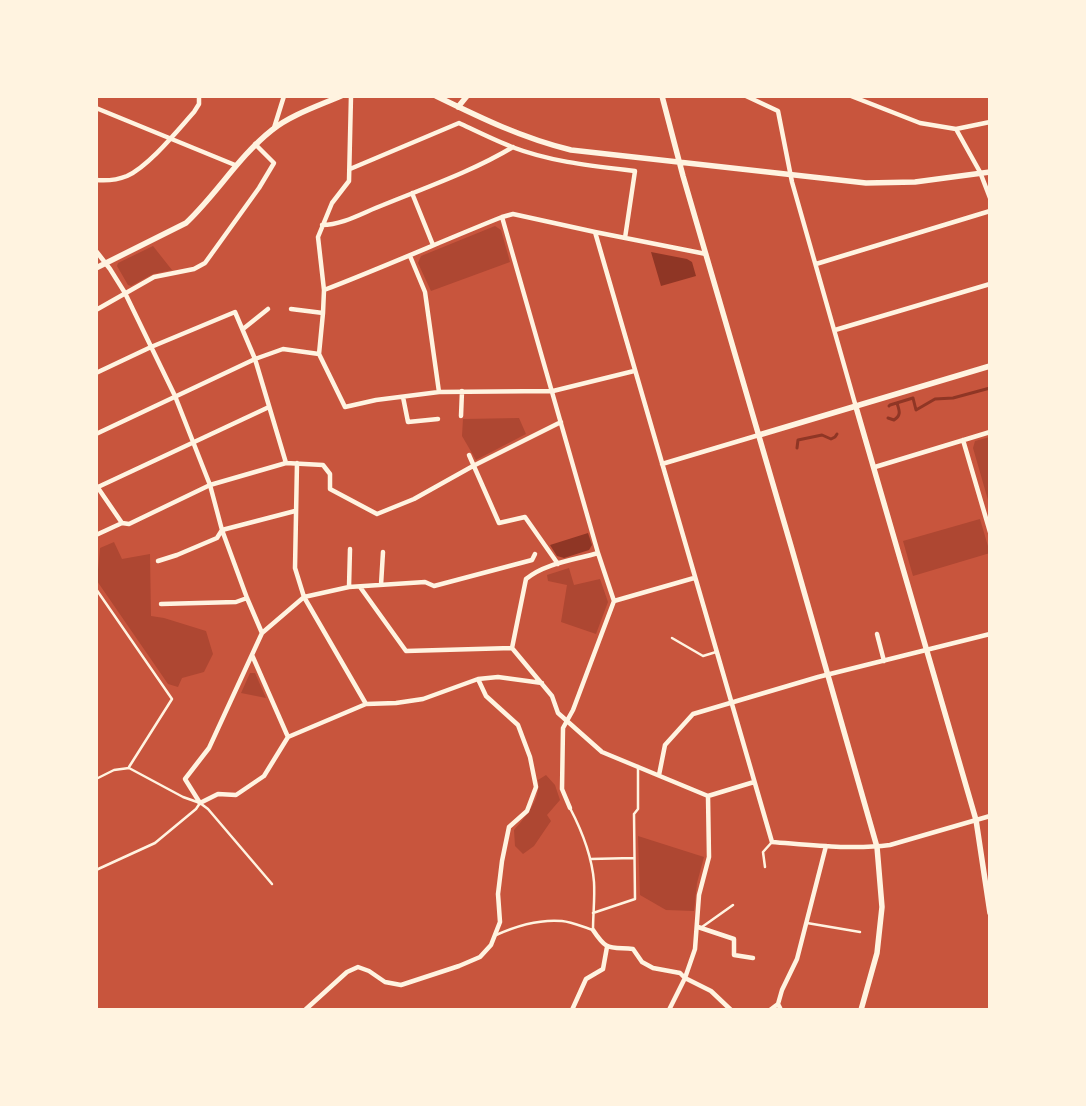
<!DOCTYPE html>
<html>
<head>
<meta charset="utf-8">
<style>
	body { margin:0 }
	#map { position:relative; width:1086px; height:1106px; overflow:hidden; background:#c8553d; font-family:"Roboto Condensed",sans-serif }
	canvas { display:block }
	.frame { position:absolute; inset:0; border:98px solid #fff3e0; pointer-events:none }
</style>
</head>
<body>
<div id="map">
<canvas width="1086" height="1106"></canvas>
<div class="frame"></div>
</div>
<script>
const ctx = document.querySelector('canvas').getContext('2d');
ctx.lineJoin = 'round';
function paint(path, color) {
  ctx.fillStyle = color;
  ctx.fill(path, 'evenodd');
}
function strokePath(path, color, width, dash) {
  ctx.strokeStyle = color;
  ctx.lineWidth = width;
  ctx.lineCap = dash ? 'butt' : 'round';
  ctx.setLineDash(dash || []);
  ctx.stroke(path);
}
const green = new Path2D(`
	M495 226 501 230 510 262 431 291 418 263 421 256Z
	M153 246 172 270 153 274 131 286 128 285 117 266 118 263Z
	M519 418 526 434 476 460 462 436 463 419Z
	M990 437V507L973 448 975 441Z
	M980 519 990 553 913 576 903 541Z
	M114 542 122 559 150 554 151 616 164 618 206 631 213 654 204 672 182 678 178 687 168 684 97 581 100 548Z
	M569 568 574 585 600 579 608 602 596 634 561 622 567 585 548 581 547 575Z
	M250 673H255L266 698 241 693Z
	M546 775 555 785 560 800 547 815 551 821 534 846 523 854 515 846 514 830C526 816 541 800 538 780Z
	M638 836 704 857 697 883 694 911 666 910 640 895Z`);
const water = new Path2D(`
	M651 252 687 259 692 262 696 276 661 286Z
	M588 533 592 545 589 550 564 558 557 556 550 545Z`);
const stream = new Path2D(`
	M889 406 890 405 913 398 916 410 935 399 953 398 990 388
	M888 418 894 420C902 415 899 410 897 403
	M797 448 798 440 822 435 831 439 835 437 837 434`);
const service = new Path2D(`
	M96 589 172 699 129 767
	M672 638 703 656 716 652
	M96 779 114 770 129 768 183 797 200 803 208 809 272 884
	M590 859 634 858
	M765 867 763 852 772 842
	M96 870 155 843 196 809 200 803
	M593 913 635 899 634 814 638 809V766
	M807 923 860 932
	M702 927 733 905
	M496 935C516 926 539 919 562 921 572 922 583 927 593 930 593 914 595 898 594 882 592 856 582 831 570 808`);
const minor = new Path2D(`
	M746 96 778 111 792 182 856 407
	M851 96 920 123 956 129 990 122
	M96 108 235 165
	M274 128 284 96
	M956 129 980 172 990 198
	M350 169 459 123C476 131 494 140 512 147 551 162 593 166 635 171L625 238
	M96 180C107 181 117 180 127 176 149 166 177 131 194 112L199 104V96
	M412 193 433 245
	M502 217 598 553 614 601 573 710 563 728 562 789 570 808
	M322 225C343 225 364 212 383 205 427 187 473 171 513 147
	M595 232 772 842C811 845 851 850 890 845L990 816
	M96 251 110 269 125 293 175 396 210 485 222 530 247 598 262 633
	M410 256 425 292 439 392
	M816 264 990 211
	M324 290C384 267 442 241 502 217L513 214 595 232 706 254
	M291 309 323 313
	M96 310 154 277 194 269 205 263 259 188 274 163 255 144
	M243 329 268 309
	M835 330 990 284
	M319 354 323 313 324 290 318 237 332 203 349 181 351 96
	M96 373 151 347 235 312 255 359 286 463
	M403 397 408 422 438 419
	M461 416 462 391
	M96 434 255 359 283 349 319 354 345 407 376 400 439 392 553 391 634 371
	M963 440 990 532
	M469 455 499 523 525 517 558 564
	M297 463 295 568 304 597 366 704
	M662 464 759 435
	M875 467 990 432
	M96 485 122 523
	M98 487 269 407
	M96 535 122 523 129 524 210 485 286 463 323 465 330 474V489L377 514 414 499 473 466 561 422
	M535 554 532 560 434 586 425 582 349 587 304 597 262 633 209 748 185 779 200 803 218 794 236 795 264 776 288 737 366 704 396 703 423 699 478 679 498 677 542 683
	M158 561 177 555 217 538 222 530 295 511
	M381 585 383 552
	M349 587 350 549
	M360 587 406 651 512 648
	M614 601 694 578
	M161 604 236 602 247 598
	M877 634 884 661
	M512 648 552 696 558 713 602 752 708 796 754 782
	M512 648 526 579C545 563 575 560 598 553
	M252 655 288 737
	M659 775 665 745 693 714 818 677 990 634
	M698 927 734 939V955L753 958
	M593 930C607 951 608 947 633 949L642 962 653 968 680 973 685 978 711 991 731 1010
	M305 1010 347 972 358 967 369 971 385 982 401 985 459 966 480 957 491 945 500 922 498 894 502 861 509 827 527 811 536 787 530 757 518 725 486 696 478 679
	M572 1010 586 979 603 969 607 947
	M669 1010 685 978 695 949 699 895 709 857 708 796
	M770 1010 778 1004
	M781 1010 778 1004 782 990 797 959 826 846`);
const tertiary = new Path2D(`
	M436 96C481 118 522 138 571 150L866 183 915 182 990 172
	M662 96 683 176 791 546 877 847 882 907 877 953 861 1010
	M458 107 467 96
	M96 268 186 223C217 194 238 157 272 130 291 115 318 106 341 96
	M856 407 976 820 990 913
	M759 435 990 366`);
paint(green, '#ae4732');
paint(water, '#8f3625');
strokePath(stream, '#8f3625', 3);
strokePath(service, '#fff3e0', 2.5);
strokePath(minor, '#fff3e0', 4.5);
strokePath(tertiary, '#fff3e0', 5.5);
</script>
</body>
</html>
